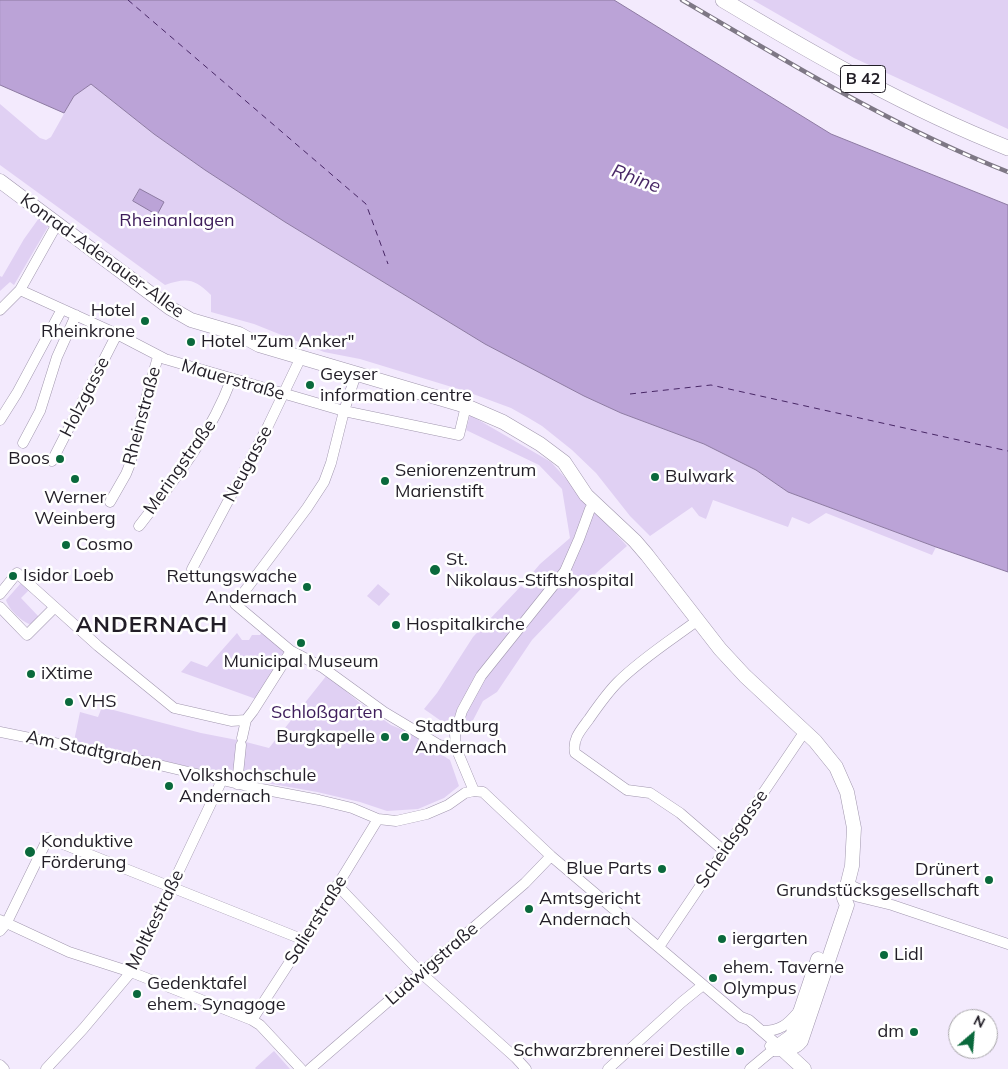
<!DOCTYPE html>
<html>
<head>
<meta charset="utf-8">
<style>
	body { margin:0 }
	#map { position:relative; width:1008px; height:1069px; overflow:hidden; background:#f3eafd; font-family:Mulish,sans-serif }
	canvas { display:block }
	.north { position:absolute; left:948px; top:1009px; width:50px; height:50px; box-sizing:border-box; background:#fff; border:1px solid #a7a5a9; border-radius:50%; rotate:27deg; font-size:14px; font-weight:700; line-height:20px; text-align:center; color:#221e27 }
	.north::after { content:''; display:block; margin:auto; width:18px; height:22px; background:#0a693c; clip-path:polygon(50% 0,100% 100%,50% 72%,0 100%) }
</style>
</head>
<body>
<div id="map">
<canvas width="1008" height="1069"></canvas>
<div class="north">N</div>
</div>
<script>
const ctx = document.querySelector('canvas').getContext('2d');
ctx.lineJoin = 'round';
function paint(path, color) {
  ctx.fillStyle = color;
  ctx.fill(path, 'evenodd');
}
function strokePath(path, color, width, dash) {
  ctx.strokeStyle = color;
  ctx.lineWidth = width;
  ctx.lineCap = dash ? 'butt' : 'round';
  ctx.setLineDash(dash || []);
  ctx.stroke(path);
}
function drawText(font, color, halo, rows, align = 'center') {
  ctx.font = font + ' Mulish,sans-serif';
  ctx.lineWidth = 5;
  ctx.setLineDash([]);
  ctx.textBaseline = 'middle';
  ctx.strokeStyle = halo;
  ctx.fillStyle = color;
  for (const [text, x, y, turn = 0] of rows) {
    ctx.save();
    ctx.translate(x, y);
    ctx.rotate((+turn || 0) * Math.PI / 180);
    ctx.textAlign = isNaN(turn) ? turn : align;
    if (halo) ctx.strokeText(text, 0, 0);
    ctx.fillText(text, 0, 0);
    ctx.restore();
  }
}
const green = new Path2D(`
	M753 0H1008V129L854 58Z
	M91 84 154 134 205 170 285 222 485 344 584 396 621 413 704 444 756 470 788 492 936 547 932 555 826 513 809 524 792 517 788 527 713 500 706 519 699 516 692 507 650 536 630 516 596 473 572 450 542 426 527 417 511 408 465 391 360 359 324 352 254 324 211 312V295C195 279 187 277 165 285L0 165V104L40 138 46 140 51 137 74 96Z
	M39 218 49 225 14 285 10 282 0 291V276L2 277 24 239Z
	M470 415 551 462 627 546 595 574 532 640 497 692 483 701 470 726 457 720 454 730 424 709 437 693 473 637 521 586 525 589 533 580 529 577 540 564 570 538 562 489 539 465 466 430Z
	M21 583 29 590 21 598 39 617 32 625C22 622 9 610 6 600Z
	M378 584 390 594 379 606 367 596Z
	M263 630 287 651 256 699 181 672 191 661 207 667 237 633 242 640H249L252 635H260Z
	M327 675 360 703 391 725 413 734 428 746 450 760 459 786 444 798 418 809 387 811 360 802 317 792 244 779 74 741 80 712 98 717 102 707 201 733 237 740 238 743H245L246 742 269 748Z
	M274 1051 290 1069H256L255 1068Z`);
const water = new Path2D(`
	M0 0H614L831 134 1008 205V572L936 547 788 492 756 470 704 444 621 413 584 396 485 344 285 222 205 170 154 134 91 84 74 96 64 113 0 85Z
	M140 189 164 202 157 215 133 201Z`);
const ferry = new Path2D(`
	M128 0 366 204 388 264
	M630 394 711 385 1008 451`);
const street = new Path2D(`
	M20 290 117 334 165 359 344 411 459 435 466 406
	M0 310 20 290 57 224
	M356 374 344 411 331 463 324 482 307 508 235 604 291 651 322 667 384 712 439 745 456 748
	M0 420 17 393 62 309
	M23 443 40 411 57 357 76 315
	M52 461 117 334
	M110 502 126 474 130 464 148 391 158 357
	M139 526C175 479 210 436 231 380
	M192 569 268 426 301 357
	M0 594 17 573 98 646 174 708 231 721 246 720 253 711 291 651
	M0 607 27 635 54 608
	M698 620C671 640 641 659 618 682 607 693 598 706 589 719 581 730 572 739 575 753L627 790 650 793 680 813 724 851
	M0 732 138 760 256 788 319 800 352 808 378 819 396 821 427 814 448 805 465 793 474 791 483 792 551 856 741 1017 749 1020 779 1046
	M242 738 246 720
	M237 784 241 745
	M474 791 456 748 455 734 462 711 481 676 565 571 579 539 590 509 594 503
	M848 884 877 898
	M337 885 421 973 516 1058 526 1069
	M845 892 859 897 892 905 1008 944
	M0 920 69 952 131 972 252 1020 260 1025 301 1069
	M0 931 6 924 48 838 304 940
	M659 947 805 731
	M252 1020 304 940 378 819
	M762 1031C780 1031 787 1025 798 1012
	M0 1065 4 1069
	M46 1069 83 1029 131 972 222 780
	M310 1069 525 883 551 856
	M608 1069 682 1002 703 985
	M750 1069 774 1049 770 1046`);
const secondary = new Path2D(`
	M0 181 170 308 191 320 239 334 259 345 466 406 503 422 540 444 564 462 586 495 635 541 647 555 720 649 745 676 815 741 836 767 847 792 854 828 852 866 844 898 847 905 801 1041C794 1050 784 1049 774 1049
	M779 1046 804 1069
	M774 1049 792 1036 818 959`);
const primary = new Path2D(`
	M723 0C815 55 909 109 1008 148`);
const rail = new Path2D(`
	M682 0C788 62 893 127 1008 172`);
const markers = [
	[145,321,5,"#0a693c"],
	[191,342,5,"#0a693c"],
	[310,385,5,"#0a693c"],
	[60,459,5,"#0a693c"],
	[655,477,5,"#0a693c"],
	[75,479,5,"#0a693c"],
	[385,481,5,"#0a693c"],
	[66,545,5,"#0a693c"],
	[435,570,6,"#0a693c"],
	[13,576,5,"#0a693c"],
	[307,587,5,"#0a693c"],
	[396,625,5,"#0a693c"],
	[301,643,5,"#0a693c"],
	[31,674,5,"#0a693c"],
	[69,702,5,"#0a693c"],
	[385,737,5,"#0a693c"],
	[405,737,5,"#0a693c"],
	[169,786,5,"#0a693c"],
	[30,852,6,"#0a693c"],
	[662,869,5,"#0a693c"],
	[989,880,5,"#0a693c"],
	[529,909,5,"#0a693c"],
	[722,939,5,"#0a693c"],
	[884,955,5,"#0a693c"],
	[713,978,5,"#0a693c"],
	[137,994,5,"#0a693c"],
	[914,1032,5,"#0a693c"],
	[740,1051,5,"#0a693c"]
];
const shields = [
	[863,79,45]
];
const shieldNames = [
	["B 42",863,79]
];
const parkNames = [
	["Rheinanlagen",177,221],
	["Schloßgarten",327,713]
];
const streetNames = [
	["Konrad-Adenauer-Allee",102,256,36],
	["Mauerstraße",233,380,16],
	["Holzgasse",85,397,-63],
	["Rheinstraße",142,416,-75],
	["Neugasse",248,464,-62],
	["Meringstraße",180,467,-55],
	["Am Stadtgraben",94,751,12],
	["Scheidsgasse",732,839,-56],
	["Moltkestraße",155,920,-64],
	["Salierstraße",316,920,-58],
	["Ludwigstraße",432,964,-41]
];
const poiNames = [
	["Hotel",135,311,"right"],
	["Rheinkrone",135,332,"right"],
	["Hotel \"Zum Anker\"",201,342],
	["Geyser",320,375],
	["information centre",320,396],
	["Boos",50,459,"right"],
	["Seniorenzentrum",395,471],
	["Marienstift",395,492],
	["Bulwark",665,477],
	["Werner",75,498,"center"],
	["Weinberg",75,519,"center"],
	["Cosmo",76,545],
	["St.",446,560],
	["Nikolaus-Stiftshospital",446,581],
	["Isidor Loeb",23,576],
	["Rettungswache",297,577,"right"],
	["Andernach",297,598,"right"],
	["Hospitalkirche",406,625],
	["Municipal Museum",301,662,"center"],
	["iXtime",41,674],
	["VHS",79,702],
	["Stadtburg",415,727],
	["Andernach",415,748],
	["Burgkapelle",375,737,"right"],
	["Volkshochschule",179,776],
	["Andernach",179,797],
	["Konduktive",41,842],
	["Förderung",41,863],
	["Blue Parts",652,869,"right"],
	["Drünert",979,870,"right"],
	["Grundstücksgesellschaft",979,891,"right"],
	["Amtsgericht",539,899],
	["Andernach",539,920],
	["iergarten",732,939],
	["Lidl",894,955],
	["ehem. Taverne",723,968],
	["Olympus",723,989],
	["Gedenktafel",147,984],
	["ehem. Synagoge",147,1005],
	["dm",904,1032,"right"],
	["Schwarzbrennerei Destille",730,1051,"right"]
];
const waterNames = [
	["Rhine",636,179,20]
];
const districtNames = [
	["ANDERNACH",152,625]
];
paint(green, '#e0d0f3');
paint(water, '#bba3d7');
strokePath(water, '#8d7ba2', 1);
strokePath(ferry, '#482766', 1, [6, 5]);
strokePath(street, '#a197ae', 11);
strokePath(secondary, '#a197ae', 15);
strokePath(primary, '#a197ae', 16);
strokePath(street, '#fff', 10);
strokePath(secondary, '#fff', 14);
strokePath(primary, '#fff', 15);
strokePath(rail, '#7e7885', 4.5);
strokePath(rail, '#fff', 2.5, [8]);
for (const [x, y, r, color] of markers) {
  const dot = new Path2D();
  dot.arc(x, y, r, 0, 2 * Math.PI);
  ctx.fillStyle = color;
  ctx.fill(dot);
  strokePath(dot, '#fff', 2);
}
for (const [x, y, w] of shields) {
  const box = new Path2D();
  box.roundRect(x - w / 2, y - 13.5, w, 27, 4);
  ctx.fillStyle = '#fff';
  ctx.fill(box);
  strokePath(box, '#221e27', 1);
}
drawText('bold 16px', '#221e27', null, shieldNames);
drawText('18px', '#3e1d5b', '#fff', parkNames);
drawText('18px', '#221e27', '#fff', streetNames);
drawText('18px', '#221e27', '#fff', poiNames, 'left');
drawText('italic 19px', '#482766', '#fff', waterNames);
ctx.letterSpacing = '1px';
drawText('bold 22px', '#221e27', '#fff', districtNames);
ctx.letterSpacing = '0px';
</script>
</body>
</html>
